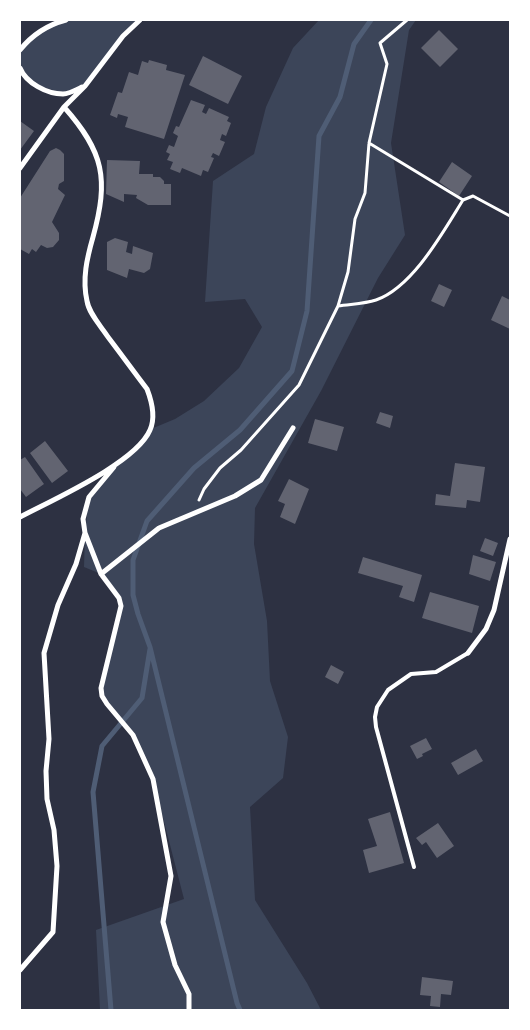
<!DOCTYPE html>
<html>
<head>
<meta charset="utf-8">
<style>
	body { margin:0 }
	#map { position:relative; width:530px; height:1030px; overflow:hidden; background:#2d3142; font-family:Raleway,sans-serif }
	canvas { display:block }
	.frame { position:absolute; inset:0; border:21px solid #fff; pointer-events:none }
</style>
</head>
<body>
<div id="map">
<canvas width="530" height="1030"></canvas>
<div class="frame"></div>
</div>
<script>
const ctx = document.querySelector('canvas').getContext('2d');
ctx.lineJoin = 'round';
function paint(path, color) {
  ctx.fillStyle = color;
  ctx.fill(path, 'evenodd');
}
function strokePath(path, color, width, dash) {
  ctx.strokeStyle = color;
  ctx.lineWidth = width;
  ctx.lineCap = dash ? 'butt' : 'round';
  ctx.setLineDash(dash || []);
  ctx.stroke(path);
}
const green = new Path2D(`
	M66 20H140L111 51 85 86 65 94 34 84 20 68V50L43 29Z
	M319 20H416L409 30 391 143 405 235 378 278 321 391 255 508 254 544 267 621 270 681 288 737 283 778 250 807 255 900 307 983 321 1010H100L96 930 184 899 153 779 133 735 107 704 101 688 121 606 119 598 101 574 84 567 85 533 89 497 114 467 144 441 151 429 175 419 204 401 239 368 262 327 245 299 205 302 213 181 254 154 266 107 293 48Z`);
const stream = new Path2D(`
	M111 1010 93 792 102 746 142 698 150 649
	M240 1010 237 1003 150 647 138 614 133 595V560L147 521 194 468 240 430 292 371 307 311 319 136 340 97 354 44 371 20`);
const building = new Path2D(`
	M439 30 458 49 440 67 421 48Z
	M203 56 242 76 228 104 189 85Z
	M149 60 167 65 166 70 185 75 164 139 125 127 128 117 118 114 117 118 110 115 118 92 122 93 129 72 138 75 142 61 148 63Z
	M191 100 205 105 202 112 206 114 209 108 229 117 227 121 231 123 226 136 222 134 220 140 225 142 219 156 213 153 211 157 214 158 208 172 203 170 201 176 182 168 180 173 170 169 173 162 167 160 170 154 166 152 169 145 174 147 178 136 173 133 176 126 179 127Z
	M20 121 34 131 20 150Z
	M56 148 60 150 64 154V181L59 184 58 189 65 195 52 222 59 233V240L53 247 47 248 41 245 36 252 32 249 29 254 20 249V198L50 151Z
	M107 160 140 161 139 174H153V177H160L164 181V184H171V205H148L136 198 137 195 124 194V202L106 194Z
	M452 162 472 176 459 196 439 182Z
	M115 238 128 242 126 252 132 254 133 246 153 253 150 269 144 273 129 269 127 278 107 270V242Z
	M439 284 452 290 444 307 431 301Z
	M502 296 510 300V329L491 320Z
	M380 412 393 416 390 428 376 423Z
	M315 419 344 427 337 451 308 443Z
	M45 441 68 471 52 483 30 453Z
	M25 457 44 484 26 497 20 489V460Z
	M455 463 485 467 480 502 467 500 466 508 435 505 436 494 450 496Z
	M289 479 309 489 295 524 280 517 285 504 278 501Z
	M485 538 498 543 493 556 480 551Z
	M473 555 496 562 490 581 469 574Z
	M363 557 422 575 414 602 399 597 403 586 358 573Z
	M430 592 479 606 472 633 422 618Z
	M331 665 344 672 338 684 325 677Z
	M426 738 432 749 422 754 423 756 417 759 410 746Z
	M476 749 483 761 458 775 451 763Z
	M390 812 404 863 369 873 363 850 377 846 368 819Z
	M438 823 454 846 437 858 426 842 422 845 416 838Z
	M422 977 453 981 451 995 441 994 440 1007 430 1006 431 996 420 995Z`);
const path = new Path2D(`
	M369 143 463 200 473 196 510 216
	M338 306 348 272 355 219 365 193 369 143 387 64 380 43 407 20
	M199 500 204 489 220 468 241 450 299 385 338 306C350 304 364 304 376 300 413 287 443 232 463 200`);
const service = new Path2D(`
	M414 867 376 727 375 717 377 707 388 690 411 674 436 672 468 653`);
const minor = new Path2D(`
	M20 50C32 35 47 25 66 20
	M20 68C26 83 47 94 63 94 69 94 76 90 82 87
	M20 168 64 107 85 86 123 36 140 20
	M20 517C52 500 136 463 150 430 156 417 152 402 147 389 134 372 121 354 108 337 101 326 89 314 87 301 82 279 87 258 93 237 109 179 104 152 64 107
	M85 533 101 574
	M468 653 486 629 494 610 510 539
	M20 970 53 932 57 866 54 830 47 799 46 771 49 739 44 653 58 605 76 564 85 533 83 519 89 497 114 467
	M189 1010V994L175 965 163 922 171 876 153 779 133 735 107 704 102 696 101 688 121 606 119 598 101 574 159 528 235 496 261 480 293 428`);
paint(green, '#3c4559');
strokePath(stream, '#4f5d75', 5);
paint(building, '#626471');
strokePath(path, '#fff', 3);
strokePath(service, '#fff', 4);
strokePath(minor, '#fff', 5);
</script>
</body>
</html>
